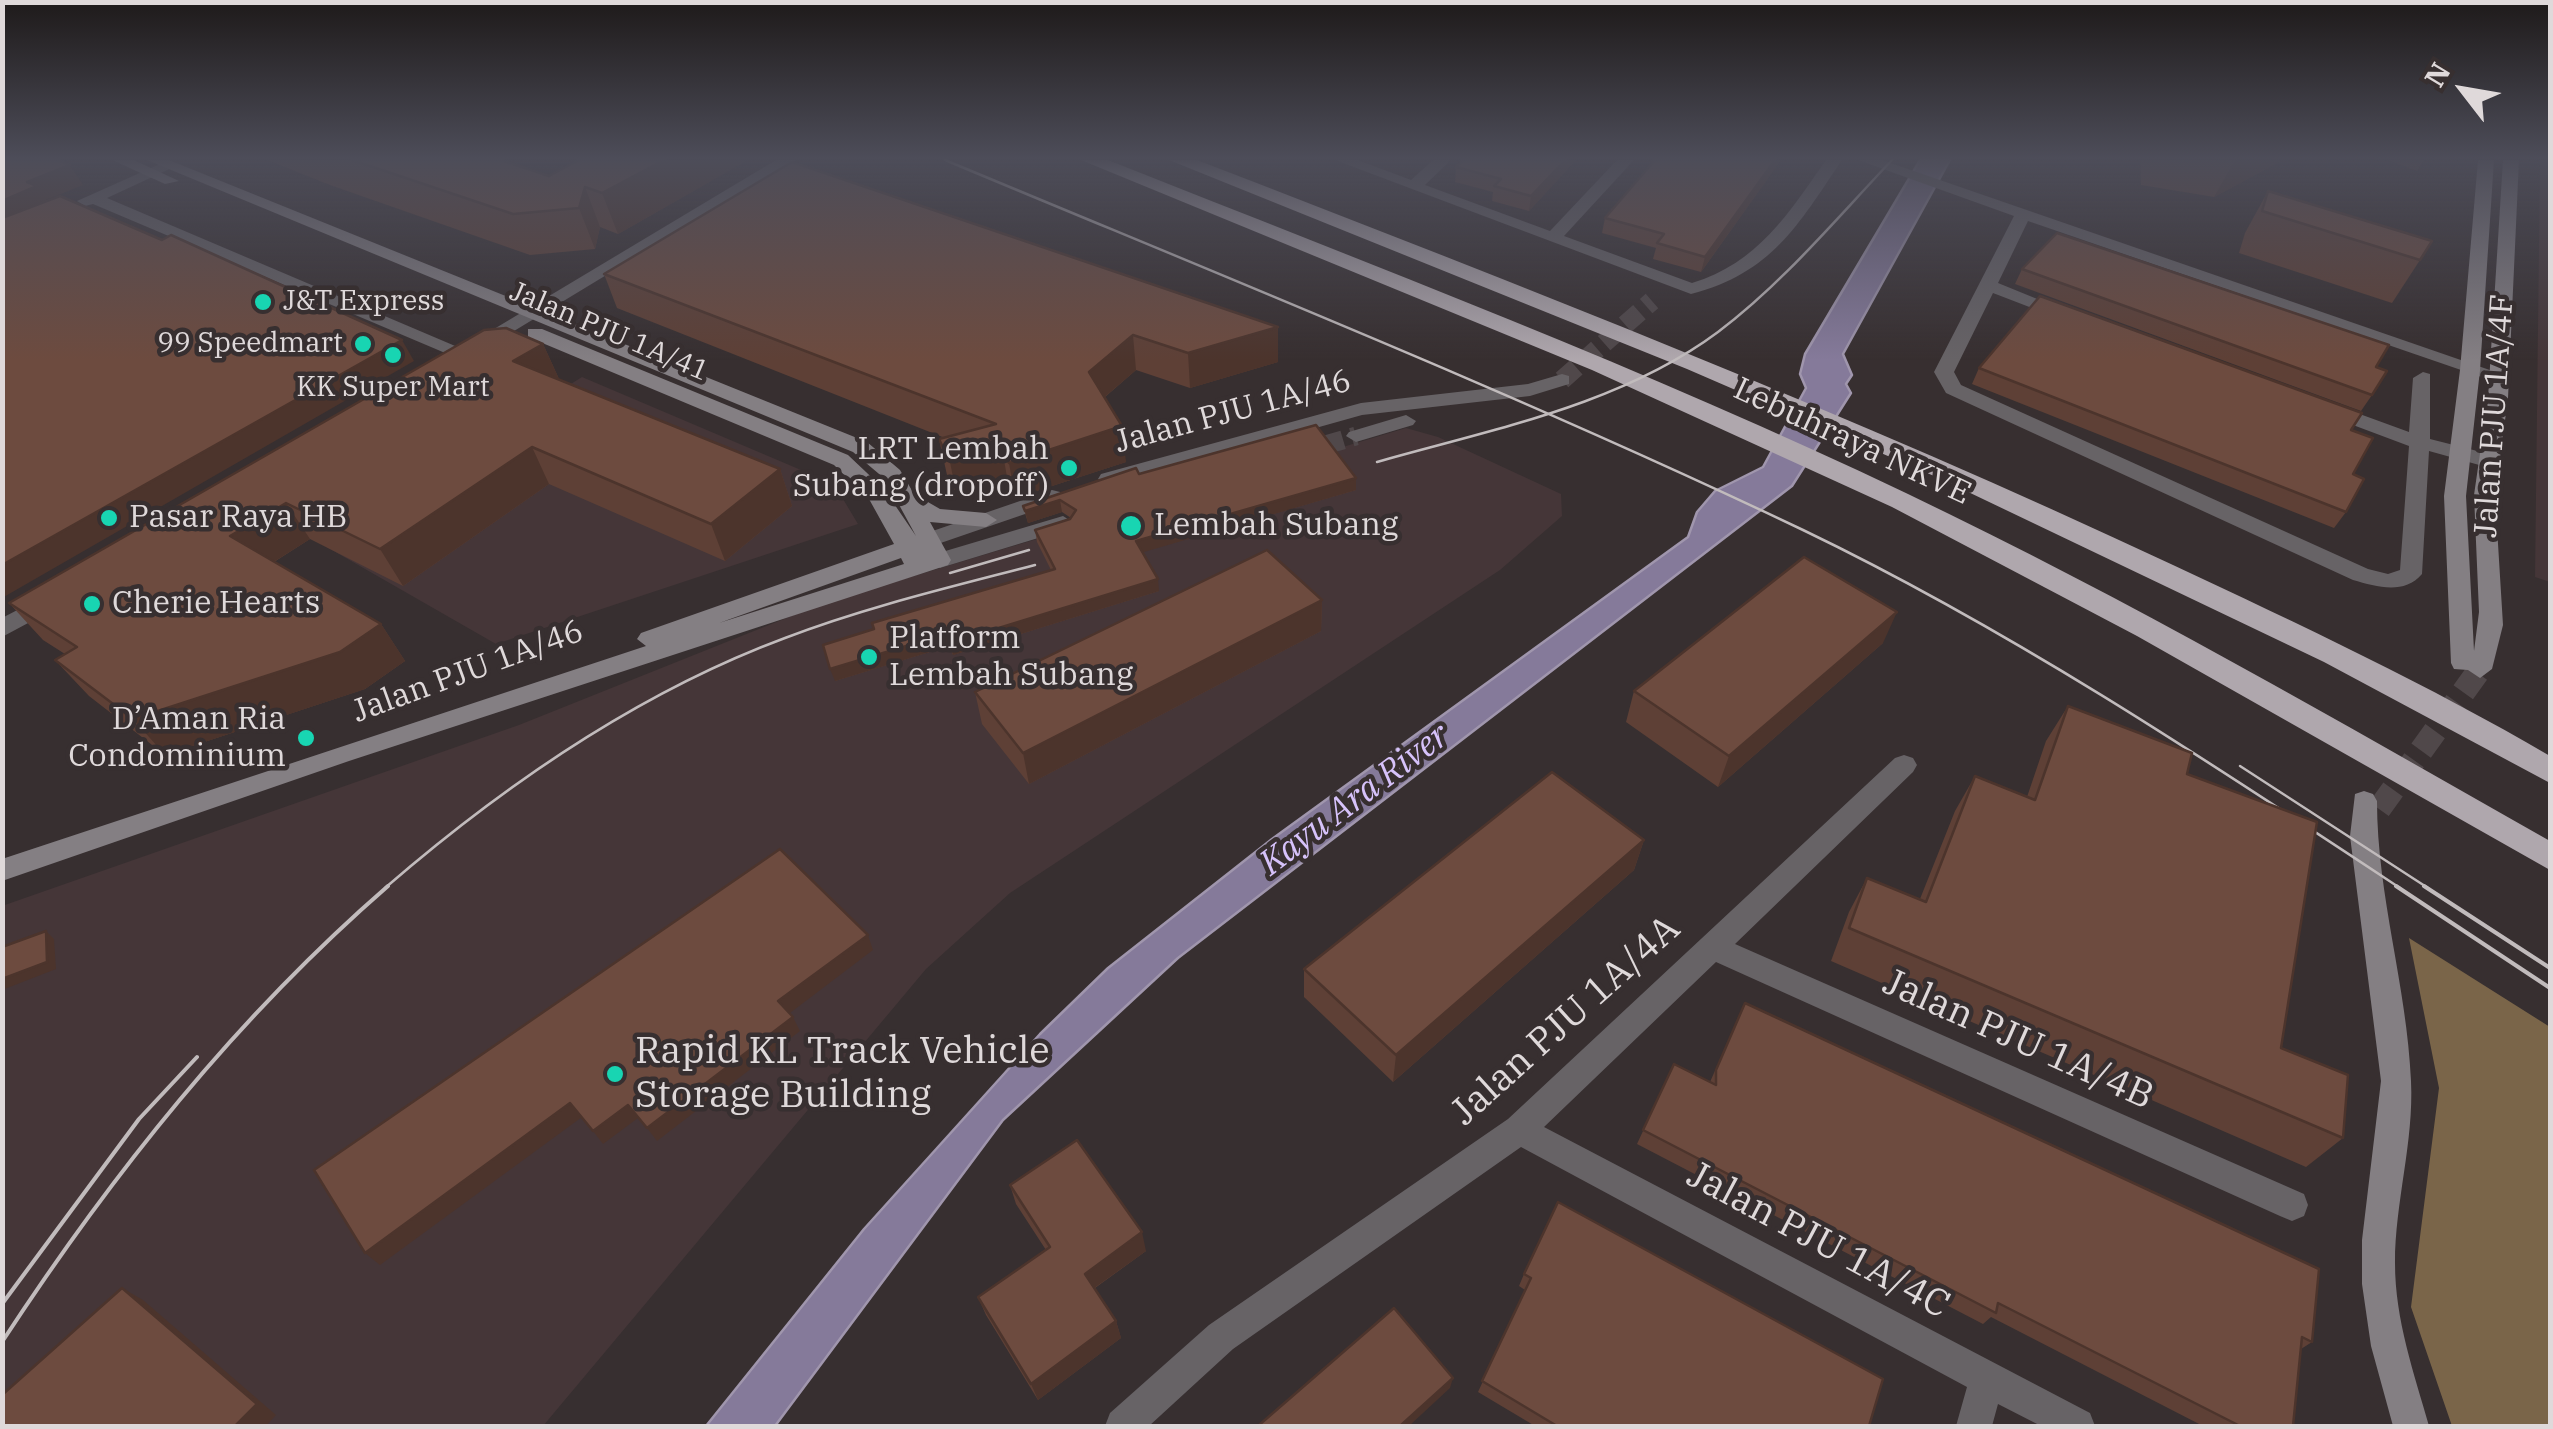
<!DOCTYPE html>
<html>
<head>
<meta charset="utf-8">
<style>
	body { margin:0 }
	#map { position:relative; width:2553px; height:1429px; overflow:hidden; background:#372f30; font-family:"IBM Plex Serif",serif }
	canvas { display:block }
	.frame { position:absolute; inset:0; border:5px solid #dfd9da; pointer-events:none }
	.north { position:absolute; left:2413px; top:40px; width:100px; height:100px; -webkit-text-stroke:8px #372f30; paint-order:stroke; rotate:301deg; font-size:28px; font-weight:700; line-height:40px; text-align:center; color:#dfd9da }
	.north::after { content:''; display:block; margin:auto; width:35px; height:45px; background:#dfd9da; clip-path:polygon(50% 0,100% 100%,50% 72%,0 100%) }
</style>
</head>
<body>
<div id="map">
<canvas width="2553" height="1429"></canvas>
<div class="frame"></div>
<div class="north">N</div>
</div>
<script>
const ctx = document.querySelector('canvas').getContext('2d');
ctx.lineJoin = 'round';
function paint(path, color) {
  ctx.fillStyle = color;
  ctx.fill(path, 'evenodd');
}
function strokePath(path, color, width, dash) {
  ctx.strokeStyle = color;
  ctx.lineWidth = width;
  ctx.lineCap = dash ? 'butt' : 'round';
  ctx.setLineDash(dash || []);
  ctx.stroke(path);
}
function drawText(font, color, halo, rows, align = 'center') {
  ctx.font = font + ' "IBM Plex Serif",serif';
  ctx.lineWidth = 9;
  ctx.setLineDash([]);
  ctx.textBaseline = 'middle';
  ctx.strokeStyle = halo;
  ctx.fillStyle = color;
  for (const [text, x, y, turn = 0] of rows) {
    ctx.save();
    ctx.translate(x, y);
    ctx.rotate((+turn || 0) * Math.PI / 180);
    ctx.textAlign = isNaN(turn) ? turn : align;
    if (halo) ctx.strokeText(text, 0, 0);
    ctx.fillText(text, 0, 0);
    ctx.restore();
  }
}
const built = new Path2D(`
	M2540 160H2550V582L2535 577Z
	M582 377 834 484 858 524 496 644 318 542Z
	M1406 428 1438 437 1561 494 1562 516 1500 570 1010 893 926 969 543 1426H3L2 906 519 725 824 603Z`);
const forest = new Path2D(`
	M2409 938 2550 1027V1426H2452L2411 1307 2439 1088Z`);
const water = new Path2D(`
	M1920 160H1950L1843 354 1852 375 1846 384 1851 393 1792 486 1178 958 1003 1120 775 1426H706L864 1229 1040 1034 1108 968 1272 839 1688 537 1697 512 1715 491 1763 467 1806 388 1800 374 1805 354Z`);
const streetTunnel = new Path2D(`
	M1562 380 1652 301
	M1298 453 1356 436`);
const secondaryTunnel = new Path2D(`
	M2379 809 2480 669`);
const street = new Path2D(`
	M776 160H796L486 348 479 350 469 344Z
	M1335 160H1358L1411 180 1433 160H1451L1425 185 1550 231 1617 160H1634L1564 236 1692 283C1758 263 1788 214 1826 160H1842C1798 225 1772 273 1691 294Z
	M1858 160H1882L2510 377 2507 381H2493L2028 221 1998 283 2074 314 2072 318H2058L1993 293 1954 372 1961 385 2368 569 2388 574 2400 570 2409 446 2321 413V405H2335L2409 432 2413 378 2423 372 2430 374V439L2497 456 2500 461 2490 468 2429 451 2422 574C2404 595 2377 587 2353 580L1946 393 1934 372 2014 216Z
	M162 163 176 166 107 198 474 354 464 360 457 358 93 204 85 206 77 201Z
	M1562 374 1569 376V384L1530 396 1362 415 1109 486 1098 479 1101 474 1361 403 1528 384Z
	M1406 415 1416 421 1413 425 1356 442 1346 436 1349 432Z
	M1052 490 1060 492 1063 497 1060 502 929 547 918 540 921 535Z
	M1063 516 1074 523 1071 528 940 568 929 560 932 555Z
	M50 593 58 595 62 601 58 607 2 637V618Z
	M1904 755 1913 758 1917 765 1913 772 1735 944 2304 1194 2308 1205 2304 1216 2292 1221 2280 1216 1716 962 1544 1127 2090 1413 2095 1426H2041L1998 1404 1992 1426H1956L1967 1387 1521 1147 1233 1349 1149 1426H1105L1110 1413 1209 1325 1508 1119 1895 758Z`);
const secondary = new Path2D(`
	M112 160H134L179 181 165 184Z
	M147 160H169L867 442 900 470 914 494 940 509 986 513 997 520 986 527 930 522 951 560 948 565 349 761 2 881V859L646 646 637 639 641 633 894 544 869 499 834 465 528 337V329H542L848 455 884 489 916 536 885 479 853 452ZM901 558 904 564 719 623Z
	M2478 160H2494L2480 370 2466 496 2474 651 2479 612 2474 495 2488 398 2503 160H2519L2508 398 2495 495 2503 625 2492 669 2480 678 2468 670 2454 669 2451 663 2444 496 2460 370Z
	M2364 791 2373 794 2377 801C2377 896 2407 986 2411 1081 2414 1142 2395 1202 2395 1263 2395 1320 2414 1373 2429 1426H2393L2371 1346 2362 1284V1240L2381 1081 2350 836 2355 794Z`);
const highway = new Path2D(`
	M1081 160H1108C1377 267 1647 369 1908 494 2128 599 2339 721 2550 841V870L2137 636 1892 507 1592 370Z
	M1169 160H1197C1526 287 1854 415 2173 565 2301 625 2429 685 2550 756V783L2324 662 1941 479 1687 369Z`);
const tramFar1 = new Path2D(`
	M945 160C1232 280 1522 396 1803 530 2011 630 2208 761 2400 888
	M1377 462C1493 429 1620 405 1718 332 1783 283 1836 219 1892 160
	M950 573 1029 550
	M2240 766 2428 888
	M385 888C504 785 637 693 785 638 866 607 951 587 1035 565`);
const tram = new Path2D(`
	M2396 886 2550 988
	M2424 886 2550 968
	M2 1304 139 1119 197 1057
	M2 1342C112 1174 236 1018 388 886`);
const wall = new Path2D(`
	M267 160H501L549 176 579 160H746V161L618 234 600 227 595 249 530 255 330 185Z
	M1463 160H1576L1529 211 1492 201 1493 192 1455 182 1456 167Z
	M1655 160H1781L1701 272 1653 259 1656 248 1602 233 1605 218Z
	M2140 160H2283L2214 197 2141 185Z
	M2387 160H2424L2417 171Z
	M792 162 1278 362 1190 388 1136 370 1105 397 1126 462 1015 498 1008 483 957 497 947 475 939 439 945 438 617 308 604 274Z
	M2268 191 2420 260 2392 303 2239 253 2245 233Z
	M2022 269 2376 367 2372 395 2361 411 2015 284Z
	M543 344 559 379 780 469 792 506 725 561 549 484 403 586 310 539 274 562 381 624 405 661 365 689 165 755 89 696 55 660 65 654 43 640 9 603Z
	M1979 368 2353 474 2346 512 2334 528 1972 384Z
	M1139 474 1356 478V490L1142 552 1159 591 953 655 949 646 835 681 873 629 1051 570 1037 542 1035 530 1071 518 1062 512 1028 523 1023 506Z
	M1322 600 1321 631 1029 784 982 724 975 692Z
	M1883 643 1718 787 1626 722 1634 691Z
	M2068 706 2187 774 2281 1048 2343 1138 2306 1167 1831 961 1849 912 1867 878 1920 899 1955 811 1975 776 2027 797 2046 741Z
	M1644 840 1634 870 1393 1082 1304 997V969Z
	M1745 1003 2312 1342 2301 1349 2293 1426H2203L1991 1317 1983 1324 1637 1144 1674 1064 1710 1082Z
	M1010 1185 1146 1251 1095 1288 1116 1321 1121 1338 1038 1400 986 1315 978 1297 1046 1250 1016 1204Z
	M1524 1274 1869 1426H1535L1478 1392 1525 1290 1519 1286Z`);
const shadedWall = new Path2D(`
	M664 160H746V161L618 234 602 193Z
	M1565 160H1576L1529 211 1531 196Z
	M1775 160H1781L1701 272 1705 257Z
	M2235 160H2283L2214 197Z
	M70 165 83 185 46 200 51 206 2 227V201L27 182Z
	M585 187 600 227 595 249 579 208Z
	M1278 327V362L1190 388 1188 353Z
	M1133 335 1136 370 1093 407 1089 372Z
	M402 340 414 361 2 598V565Z
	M543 344 559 379 513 361Z
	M1122 426 1126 462 1015 498 1009 463Z
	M532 447 549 484 403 586 380 549Z
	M1002 448 1008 483 957 497 950 462Z
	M780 469 792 506 725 561 711 524Z
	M1356 478V490L1137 554 1136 541Z
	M1060 500 1062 512 1028 523 1025 511Z
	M286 503 310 539 256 573 230 536Z
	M1158 579 1159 591 953 655 950 643Z
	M1322 600 1321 631 1029 784 1023 753Z
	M1897 612 1883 643 1718 787 1729 756Z
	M381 624 405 661 365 689 165 755 133 719Z
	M946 634 949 646 835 681 830 669Z
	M1644 840 1634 870 1393 1082 1396 1055Z
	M46 931 54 939 56 969 2 990V979Z
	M868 935 873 950 786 1016 778 1001Z
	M793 1017 800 1031 657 1141 647 1128Z
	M570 1103 582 1117 380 1265 365 1253Z
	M628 1105 638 1118 603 1144 593 1131Z
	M1142 1232 1146 1251 1090 1291 1085 1274Z
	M122 1288 143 1300 276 1415 266 1426H235Z
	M1116 1321 1121 1338 1038 1400 1031 1384Z
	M1453 1378 1450 1388 1409 1426H1400Z`);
const building = new Path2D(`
	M5 160H58L70 165 27 182 37 186 2 201V161Z
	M352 160H501L549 176 579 160H664L602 193 585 187 579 208 513 214Z
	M1463 160H1565L1531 196 1494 186 1501 179 1456 167Z
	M1655 160H1775L1705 257 1657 243 1664 234 1605 218Z
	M792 162 1278 327 1188 353 1133 335 1089 372 1122 426 1009 463 1002 448 950 462 939 439 996 424 604 274Z
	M2268 191 2432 241 2420 260 2262 211Z
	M60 196 162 240 171 235 402 340 2 565V218Z
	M2057 233 2389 345 2376 367 2387 371 2372 395 2022 269Z
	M2040 296 2362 413 2351 430 2373 438 2353 474 2364 479 2346 512 1979 368Z
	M506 328 543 344 513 361 780 469 711 524 532 447 380 549 286 503 230 536 381 624 340 652 133 719 55 660 77 647 9 603 484 330Z
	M1316 425 1356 478 1136 541 1158 579 950 643 946 634 830 669 823 645 874 629 872 623 1055 569 1035 530 1070 519 1076 510 1060 500 1025 511 1023 506 1136 468 1139 474Z
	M1267 550 1322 600 1023 753 975 692Z
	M1804 557 1897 612 1729 756 1634 691Z
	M2068 706 2192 753 2187 774 2317 822 2281 1048 2348 1075 2343 1138 1849 928 1867 878 1926 902 1975 776 2035 800Z
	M1552 772 1644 840 1396 1055 1304 969Z
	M780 849 868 935 778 1001 793 1017 647 1128 628 1105 593 1131 570 1103 365 1253 314 1170Z
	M46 931 47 962 2 979V947Z
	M1745 1003 2319 1269 2312 1342 2302 1337 2293 1426H2240L1998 1303 1996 1313 1643 1130 1674 1064 1716 1085V1070Z
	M1077 1140 1142 1232 1085 1274 1116 1321 1031 1384 978 1297 1050 1247 1010 1185Z
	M1558 1202 1883 1379 1869 1426H1557L1482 1381 1531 1278 1524 1274Z
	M122 1288 257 1404 235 1426H2V1395Z
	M1394 1308 1453 1378 1400 1426H1258Z`);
const markers = [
	[263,302,10,"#18d5b2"],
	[363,344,10,"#18d5b2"],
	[393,355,10,"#18d5b2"],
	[1069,468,10,"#18d5b2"],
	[109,518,10,"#18d5b2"],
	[1131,526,12,"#18d5b2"],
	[92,604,10,"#18d5b2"],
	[869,657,10,"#18d5b2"],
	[306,738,10,"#18d5b2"],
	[615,1074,10,"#18d5b2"]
];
const farPoinames = [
	["J&T Express",283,302],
	["99 Speedmart",343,344,"right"],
	["KK Super Mart",393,388,"center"]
];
const farStreetnames = [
	["Jalan PJU 1A/41",609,332,23]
];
const streetNames = [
	["Jalan PJU 1A/46",1233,412,-15],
	["Jalan PJU 1A/4F",2495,416,-86],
	["Lebuhraya NKVE",1852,442,25],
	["Jalan PJU 1A/46",468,672,-20]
];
const poiNames = [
	["LRT Lembah",1049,450,"right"],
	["Subang (dropoff)",1049,487,"right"],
	["Pasar Raya HB",129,518],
	["Lembah Subang",1154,526],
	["Cherie Hearts",112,604],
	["Platform",889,639],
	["Lembah Subang",889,676],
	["D’Aman Ria",286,720,"right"],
	["Condominium",286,757,"right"]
];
const waterNames = [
	["Kayu Ara River",1355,800,-37]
];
const nearStreetnames = [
	["Jalan PJU 1A/4A",1566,1021,-42],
	["Jalan PJU 1A/4B",2018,1040,24],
	["Jalan PJU 1A/4C",1818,1241,28]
];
const nearPoinames = [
	["Rapid KL Track Vehicle",635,1052],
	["Storage Building",635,1096]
];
paint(built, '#453638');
paint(forest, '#7a6549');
paint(water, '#857a9a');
strokePath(water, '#a096ad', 2.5);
strokePath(streetTunnel, '#50484a', 19, [19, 9]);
strokePath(secondaryTunnel, '#50484a', 24, [24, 12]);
paint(street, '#676366');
paint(secondary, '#847f83');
paint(highway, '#afa7ad');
strokePath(tramFar1, '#c1bbbc', 2.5);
strokePath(tram, '#c1bbbc', 4);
paint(wall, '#5e4036');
paint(shadedWall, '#4c342c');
paint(building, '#6d4b3f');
strokePath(building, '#4c342c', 2.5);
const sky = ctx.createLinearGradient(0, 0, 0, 360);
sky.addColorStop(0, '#1e1a1a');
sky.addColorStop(0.44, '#4d4d59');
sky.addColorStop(1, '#4d4d5900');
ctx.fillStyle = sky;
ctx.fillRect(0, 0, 2553, 360);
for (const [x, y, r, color] of markers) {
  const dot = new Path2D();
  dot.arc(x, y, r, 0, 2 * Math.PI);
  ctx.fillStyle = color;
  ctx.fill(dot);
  strokePath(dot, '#372f30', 4);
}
drawText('28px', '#dfd9da', '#372f30', farPoinames, 'left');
drawText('28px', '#dfd9da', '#372f30', farStreetnames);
drawText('32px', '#dfd9da', '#372f30', streetNames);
drawText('32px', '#dfd9da', '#372f30', poiNames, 'left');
drawText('italic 35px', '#d6c2fa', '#372f30', waterNames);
drawText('38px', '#dfd9da', '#372f30', nearStreetnames);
drawText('38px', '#dfd9da', '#372f30', nearPoinames, 'left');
</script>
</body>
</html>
